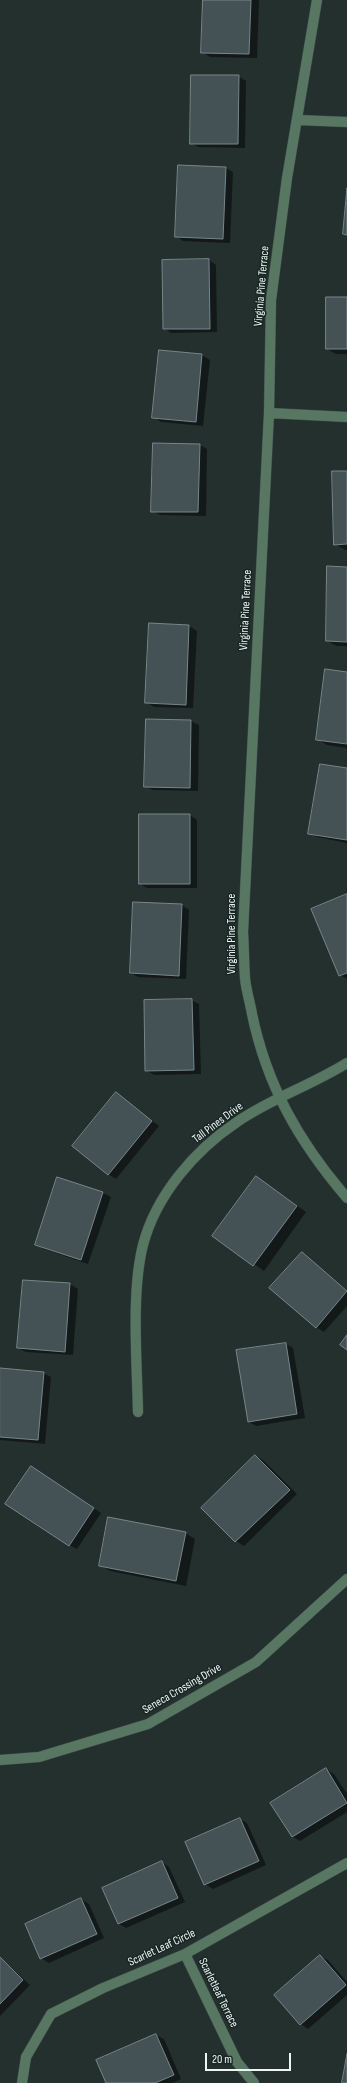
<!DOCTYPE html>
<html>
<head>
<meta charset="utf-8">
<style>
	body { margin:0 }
	#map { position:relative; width:347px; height:2083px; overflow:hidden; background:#23302e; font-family:"Sofia Sans Condensed",sans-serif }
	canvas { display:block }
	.scale { position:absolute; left:205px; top:2053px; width:86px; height:18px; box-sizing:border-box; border:2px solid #edf5f4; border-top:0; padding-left:5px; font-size:12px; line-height:14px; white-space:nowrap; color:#edf5f4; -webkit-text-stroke:3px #192724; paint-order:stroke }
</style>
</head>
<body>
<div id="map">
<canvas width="347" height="2083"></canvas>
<div class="scale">20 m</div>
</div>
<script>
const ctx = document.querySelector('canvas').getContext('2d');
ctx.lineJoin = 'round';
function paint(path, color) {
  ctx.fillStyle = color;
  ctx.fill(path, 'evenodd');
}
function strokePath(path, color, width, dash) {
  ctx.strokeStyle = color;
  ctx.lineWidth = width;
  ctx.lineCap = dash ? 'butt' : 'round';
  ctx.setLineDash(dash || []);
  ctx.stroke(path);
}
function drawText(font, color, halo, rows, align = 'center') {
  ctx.font = font + ' "Sofia Sans Condensed",sans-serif';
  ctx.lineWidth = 3;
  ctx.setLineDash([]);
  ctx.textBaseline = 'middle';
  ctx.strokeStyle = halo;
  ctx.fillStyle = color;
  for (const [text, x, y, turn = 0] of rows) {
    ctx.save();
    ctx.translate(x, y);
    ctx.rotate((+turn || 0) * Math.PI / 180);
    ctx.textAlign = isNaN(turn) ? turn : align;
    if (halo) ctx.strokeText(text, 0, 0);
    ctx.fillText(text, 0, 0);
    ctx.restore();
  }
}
const shadow = new Path2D(`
	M204 0H259L257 58 210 57 202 52Z
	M238 76 246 81 245 148 198 147 191 143Z
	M226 168 233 172 230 243 183 241 176 236Z
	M209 260 216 265 217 332 171 333 164 328Z
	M347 298V354H336L327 349Z
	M160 351 202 355 210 360 203 426 161 422 154 417Z
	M200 445 207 449 206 516 160 515 152 511Z
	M347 472V550H345L335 544Z
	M347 568V646H337L327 641Z
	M150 624 189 626 197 631 193 708 154 707 146 702Z
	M347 673V748L327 745 317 739Z
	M146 720 191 721 199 725 198 791 153 790 145 786Z
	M347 769V843L317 837 309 833Z
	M190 815 197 820V888H147L140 884Z
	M347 895V979L340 975Z
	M182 905 189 910 186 979 138 977 131 973Z
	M191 1000 199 1004 201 1074 154 1075 146 1070Z
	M116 1093 159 1126 116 1179 108 1174Z
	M257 1177 306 1212 264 1271 214 1236Z
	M58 1178 103 1193 111 1197 88 1264 44 1249 36 1245Z
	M302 1253 347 1290V1306L324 1332 316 1327Z
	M23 1281 70 1284 78 1289 73 1355 26 1352 18 1348Z
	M286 1344 293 1348 305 1418 256 1426 249 1422Z
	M0 1369 43 1373 51 1377 45 1444 0 1440Z
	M256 1456 263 1460 297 1494 244 1546 236 1541 203 1508Z
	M39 1472 101 1513 77 1549 69 1545Z
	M185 1533 195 1539 186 1586 110 1571 100 1565Z
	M326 1769 334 1774 347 1794V1812L300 1841 293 1837 271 1804Z
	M240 1819 247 1823 266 1865 213 1889 205 1884Z
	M162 1862 169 1867 185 1902 126 1928 119 1924Z
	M81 1899 89 1904 104 1938 49 1963 41 1958Z
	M320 1956 328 1960 347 1982V1995L308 2029 301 2024Z
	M0 1957 30 1985 0 2016Z
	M156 2035 164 2039 181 2079 172 2083H107Z`);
const building = new Path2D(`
	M203 0H251L249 54 201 53Z
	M191 75H239L238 144H190Z
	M178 165 226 167 223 239 175 237Z
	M347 188V235L343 234Z
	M209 259 210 329H163L162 260Z
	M326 297H347V349H326Z
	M159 350 202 354 196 422 152 418Z
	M153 443 200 444 198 512H151Z
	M332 471H347V544L334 545Z
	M327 566 347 567V642L326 641Z
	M149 623 189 625 186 705 145 703Z
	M325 669 347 672V744L316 740Z
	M146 719 191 720 190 788 144 787Z
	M320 764 347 768V840L308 834Z
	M139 814H190V884H139Z
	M347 894V973L339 976 311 909Z
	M133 902 182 904 179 976 130 973Z
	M192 999 194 1070 145 1071 144 1000Z
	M116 1092 152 1121 108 1175 72 1146Z
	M256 1176 297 1206 253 1266 212 1236Z
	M57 1177 103 1192 81 1260 35 1245Z
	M302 1252 347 1291 316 1328 269 1288Z
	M23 1280 70 1283 65 1352 17 1348Z
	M347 1335V1350L340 1345Z
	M286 1343 297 1414 248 1422 236 1350Z
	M0 1368 44 1372 38 1440 0 1437Z
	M255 1455 290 1490 235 1542 201 1508Z
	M31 1466 94 1508 69 1546 5 1504Z
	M108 1517 186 1532 176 1581 99 1566Z
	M326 1768 347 1803 292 1837 270 1803Z
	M240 1818 259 1861 204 1885 185 1842Z
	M162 1861 178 1898 118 1924 102 1888Z
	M81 1898 97 1934 40 1959 25 1924Z
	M320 1955 346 1985 300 2025 274 1995Z
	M0 1957 23 1980 0 2004Z
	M156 2034 174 2075 155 2083H106L96 2060Z
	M347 2054V2083H342Z`);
const street = new Path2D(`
	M317 0 287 178 271 300 269 413 243 932C244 947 244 963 245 978 246 990 250 1002 252 1014 267 1086 299 1142 347 1198
	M298 120 347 122
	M269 413 347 417
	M138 1412C137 1362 131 1292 143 1245 156 1195 195 1150 237 1122 272 1098 312 1085 347 1063
	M0 1760 39 1757 148 1724 256 1662 347 1579
	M185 1954 237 2062 254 2083
	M22 2083 26 2057 51 2014 103 1988 185 1954 347 1863`);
const streetNames = [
	["Virginia Pine Terrace",262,286,-85],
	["Virginia Pine Terrace",246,610,-87],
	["Virginia Pine Terrace",232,934,-90],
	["Tall Pines Drive",218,1123,-37],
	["Seneca Crossing Drive",182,1689,-30],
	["Scarlet Leaf Circle",162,1948,-25],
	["Scarletleaf Terrace",218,1993,64]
];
paint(shadow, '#0007');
paint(building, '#445255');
strokePath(building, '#768689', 1);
strokePath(street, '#3f4c4a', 11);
strokePath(street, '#587762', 10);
drawText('12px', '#edf5f4', '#192724', streetNames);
</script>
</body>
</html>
